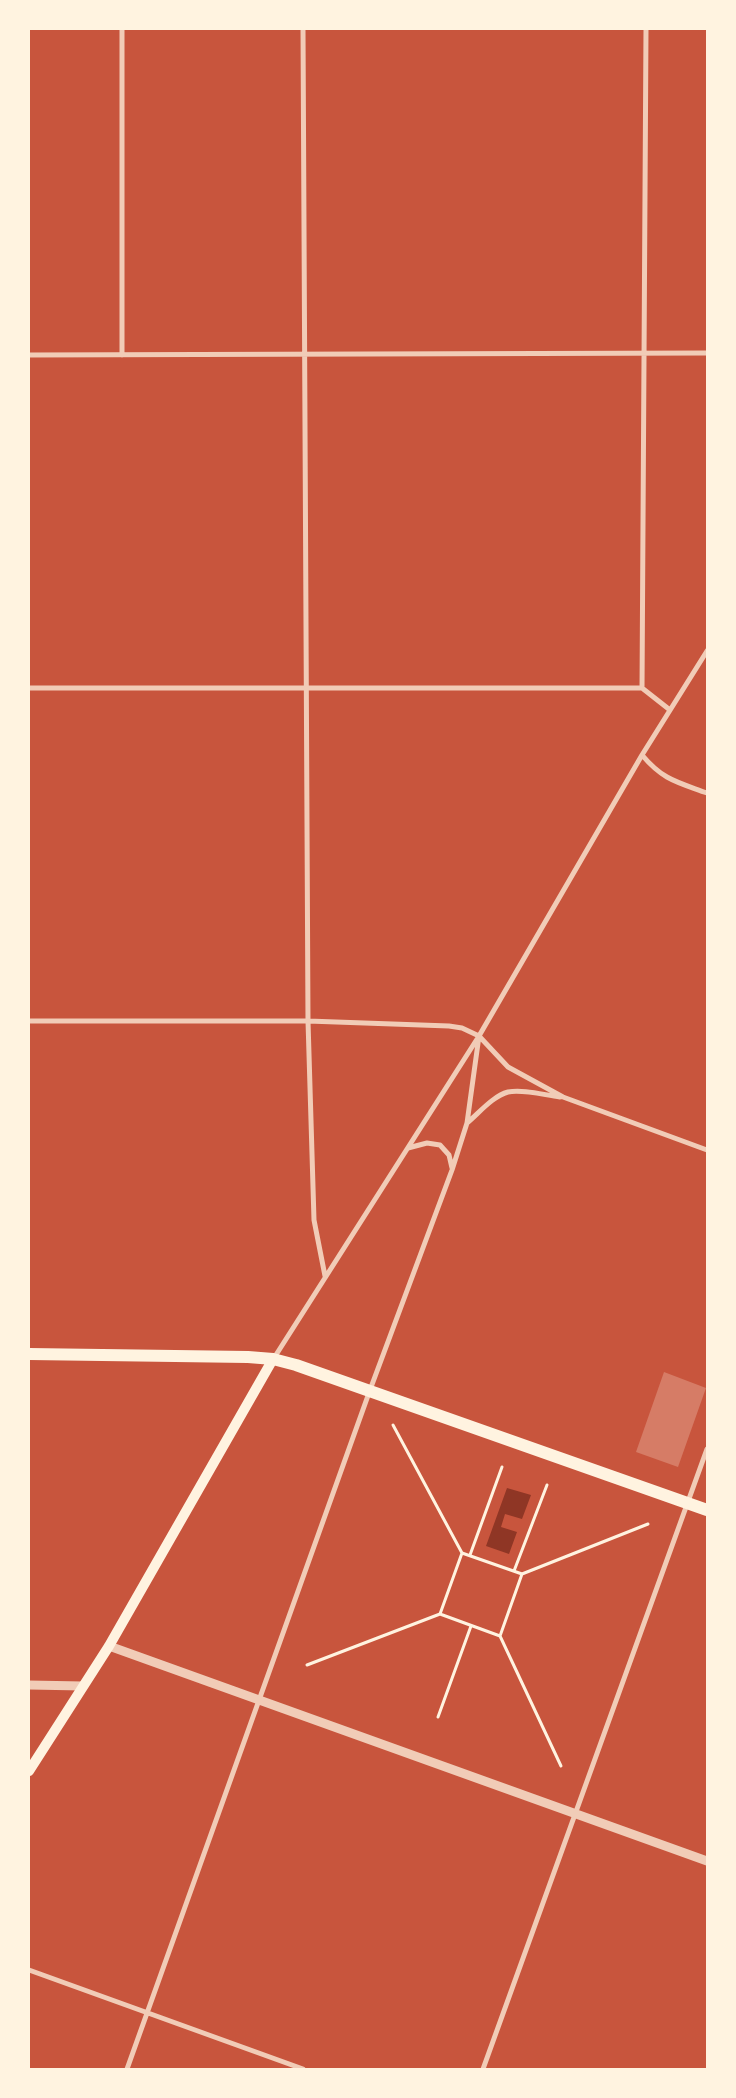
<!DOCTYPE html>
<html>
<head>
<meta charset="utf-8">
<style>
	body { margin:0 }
	#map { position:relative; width:736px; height:2098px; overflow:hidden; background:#c8553d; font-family:Jost,sans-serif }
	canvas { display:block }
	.frame { position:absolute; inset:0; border:30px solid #fff3e0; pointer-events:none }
</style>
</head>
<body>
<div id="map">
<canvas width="736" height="2098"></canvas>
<div class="frame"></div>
</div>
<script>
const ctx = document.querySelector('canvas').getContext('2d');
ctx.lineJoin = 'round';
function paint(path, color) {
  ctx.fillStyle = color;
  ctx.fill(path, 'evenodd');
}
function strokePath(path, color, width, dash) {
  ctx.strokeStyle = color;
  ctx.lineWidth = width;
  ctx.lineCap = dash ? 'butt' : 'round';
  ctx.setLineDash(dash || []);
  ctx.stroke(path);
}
const water = new Path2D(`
	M507 1488 531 1495 522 1519 505 1514 501 1527 517 1532 509 1554 486 1546Z`);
const building = new Path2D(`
	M664 1372 706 1388 678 1467 636 1452Z`);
const path = new Path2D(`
	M470 1555 502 1467
	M514 1571 547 1485
	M522 1574 648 1524
	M440 1614 500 1636 522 1574 462 1553
	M500 1636 561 1766
	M307 1665 440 1614 462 1553 393 1425
	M438 1717 471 1626`);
const minor = new Path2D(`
	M122 29V355
	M303 29 308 1021 314 1220 325 1276
	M29 355 707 353
	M29 688H642L670 710
	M642 688 646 29
	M642 755C663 780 677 782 707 793
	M29 1021H308L449 1026 462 1028 479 1036 508 1067 563 1097 707 1150
	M467 1123C479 1113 493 1096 508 1092 523 1089 544 1095 560 1097
	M408 1148 427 1143 440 1145 449 1155 452 1168
	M274 1358 479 1036 642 755 707 651
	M29 1970 303 2069
	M127 2069 370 1390 452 1170 467 1123 479 1036
	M483 2069 707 1449`);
const tertiary = new Path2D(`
	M109 1646 707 1861
	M29 1685 83 1686`);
const secondary = new Path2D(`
	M29 1771 109 1646 273 1359`);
const primary = new Path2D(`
	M29 1354 248 1357 273 1359 296 1365 707 1510`);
paint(water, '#8f3625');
paint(building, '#d67c66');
strokePath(path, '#fff3e0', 3);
strokePath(minor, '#f1ccb7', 5);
strokePath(tertiary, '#f1ccb7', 9);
strokePath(secondary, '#fff3e0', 10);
strokePath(primary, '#fff3e0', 12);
</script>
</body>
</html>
